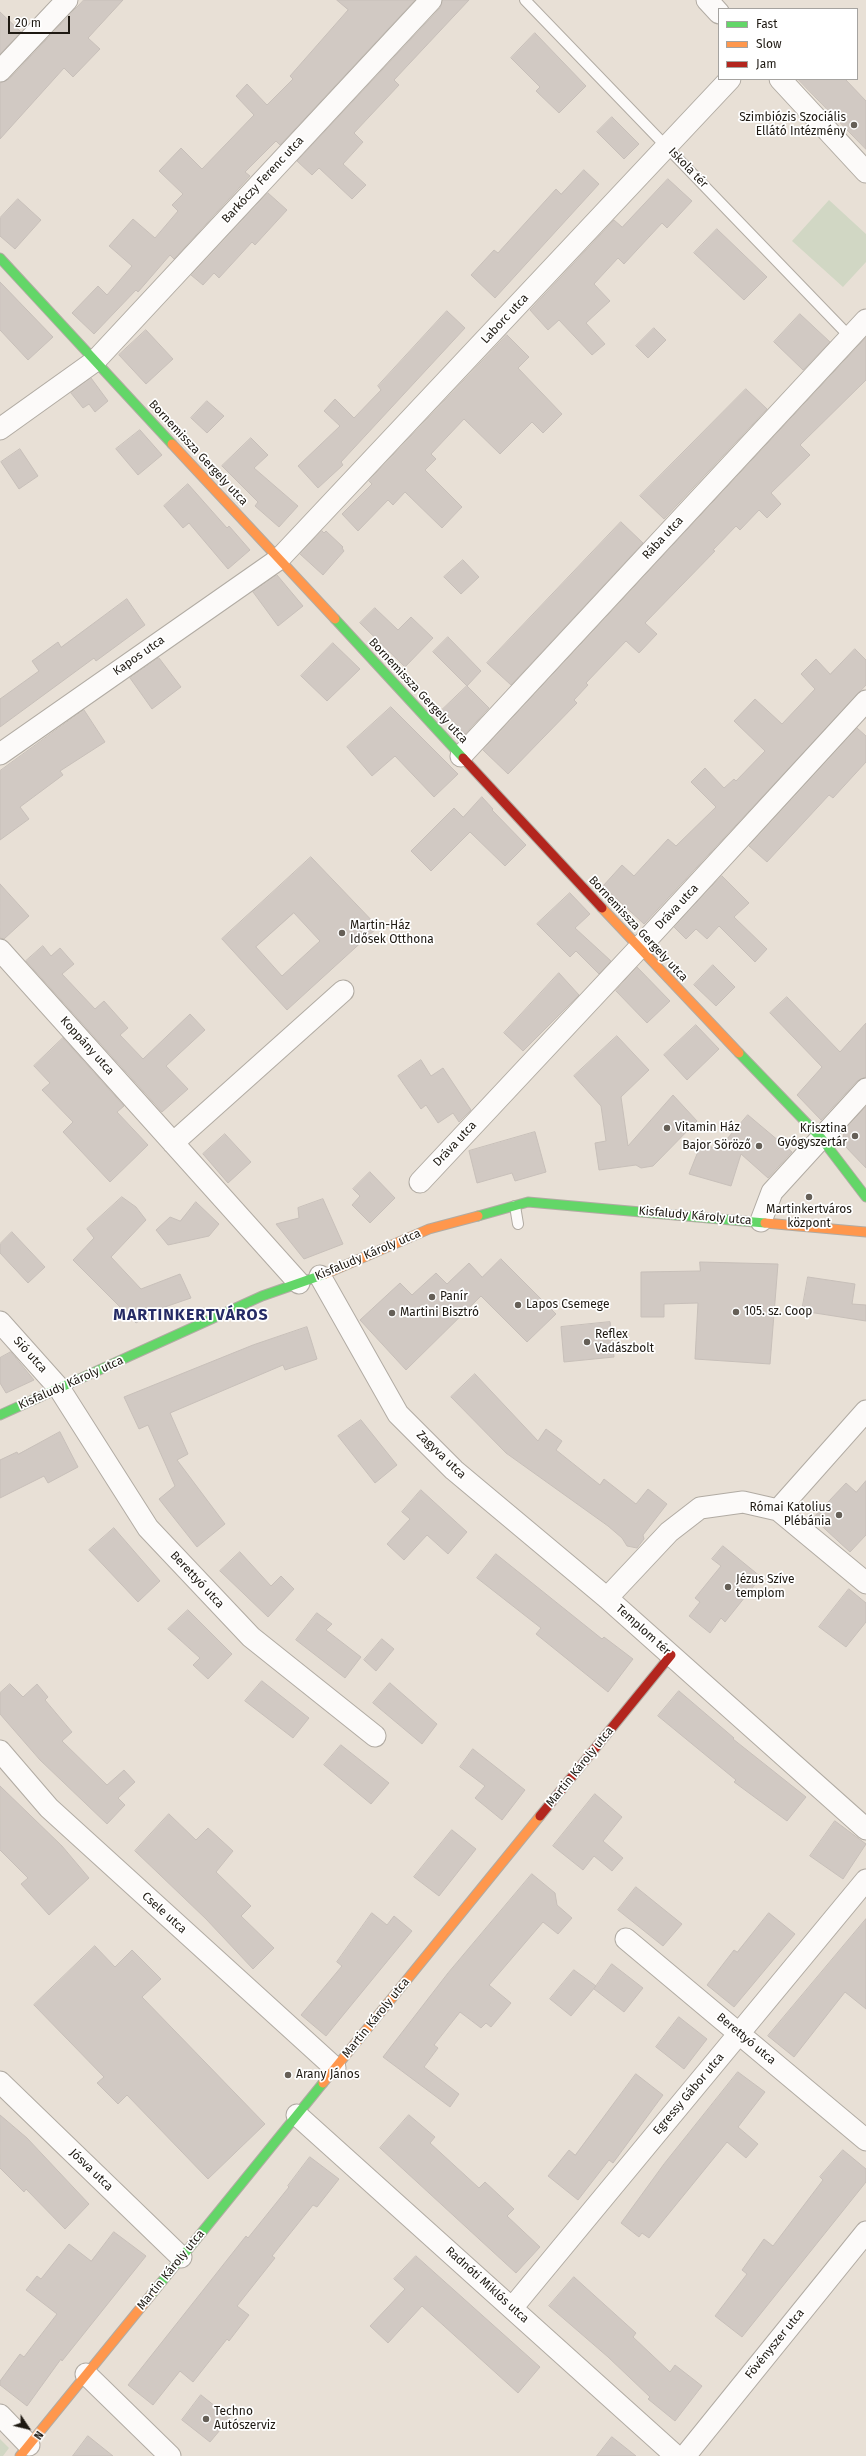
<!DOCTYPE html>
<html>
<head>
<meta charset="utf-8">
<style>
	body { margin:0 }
	#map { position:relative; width:866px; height:2456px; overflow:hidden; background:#e8e0d6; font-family:"Fira Sans",sans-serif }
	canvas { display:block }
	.legend { position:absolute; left:718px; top:8px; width:140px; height:72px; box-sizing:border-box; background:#fff; border:1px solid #a5a3a0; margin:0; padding:5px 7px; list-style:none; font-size:12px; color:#1e1912 }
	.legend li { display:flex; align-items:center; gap:8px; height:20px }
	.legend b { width:20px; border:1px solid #a5a3a0 }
	.north { position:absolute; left:8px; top:2408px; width:40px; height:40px; -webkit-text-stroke:3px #fff; paint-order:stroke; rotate:125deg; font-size:11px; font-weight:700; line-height:16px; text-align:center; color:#1e1912 }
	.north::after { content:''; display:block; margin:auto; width:14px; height:18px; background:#1e1912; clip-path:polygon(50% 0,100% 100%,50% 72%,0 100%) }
	.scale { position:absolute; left:8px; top:16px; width:62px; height:18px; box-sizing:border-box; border:2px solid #1e1912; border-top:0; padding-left:5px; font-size:12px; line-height:14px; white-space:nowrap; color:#1e1912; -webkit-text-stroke:3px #fff; paint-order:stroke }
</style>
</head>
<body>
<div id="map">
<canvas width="866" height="2456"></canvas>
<ul class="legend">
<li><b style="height:5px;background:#63d668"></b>Fast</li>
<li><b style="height:5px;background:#ff974d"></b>Slow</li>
<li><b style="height:5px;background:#b3261e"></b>Jam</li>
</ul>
<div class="north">N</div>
<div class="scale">20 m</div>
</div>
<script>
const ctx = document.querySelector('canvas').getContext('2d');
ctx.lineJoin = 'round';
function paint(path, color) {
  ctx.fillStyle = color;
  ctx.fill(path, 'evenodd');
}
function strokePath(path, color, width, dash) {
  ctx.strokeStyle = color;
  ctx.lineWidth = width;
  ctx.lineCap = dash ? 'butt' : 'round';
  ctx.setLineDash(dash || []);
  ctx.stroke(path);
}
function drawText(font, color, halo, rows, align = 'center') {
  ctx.font = font + ' "Fira Sans",sans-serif';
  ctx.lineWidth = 3.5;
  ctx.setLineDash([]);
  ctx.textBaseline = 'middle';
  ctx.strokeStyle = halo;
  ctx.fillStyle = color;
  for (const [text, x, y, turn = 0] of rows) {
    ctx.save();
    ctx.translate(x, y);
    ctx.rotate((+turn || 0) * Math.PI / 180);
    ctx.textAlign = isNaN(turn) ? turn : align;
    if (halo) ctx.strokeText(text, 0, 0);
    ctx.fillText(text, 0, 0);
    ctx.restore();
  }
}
const green = new Path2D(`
	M829 200 866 234V262L843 287 792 241Z
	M0 2439 9 2448 3 2456H0Z`);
const building = new Path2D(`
	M84 0H123L88 38 100 49 73 77 64 68 0 139V83L9 79Z
	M337 0H415L280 145 276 141 245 172 250 176 174 259 170 255 138 292 136 290 94 334 72 313 98 286 107 295 132 266 109 246 133 219 155 238 178 211 172 205 183 194 159 171 181 148 202 169 254 115 236 96 247 84 267 105 293 79 290 76 348 10Z
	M443 0H469L394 80 399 85 354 133 363 142 343 164 366 185 352 199 319 168 312 175 297 161 440 8Z
	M0 12 21 32 0 54Z
	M535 33 586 86 559 113 536 91 540 87 511 58Z
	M798 79H845L866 101V149Z
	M612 117 639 144 624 159 597 132Z
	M584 170 599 184 495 298 471 275 494 250 498 253 556 189 561 194Z
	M668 179 692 201 667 228 662 223 624 264 618 258 594 284 610 301 586 323 605 344 592 355 559 320 548 330 530 310 614 220 622 227Z
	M268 193 287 210 255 245 252 242 219 278 214 273 203 285 191 275Z
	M18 199 41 220 15 249 0 236V218Z
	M717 229 767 277 744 300 694 253Z
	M0 282 53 337 28 360 0 330Z
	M447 311 465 328 341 462 343 465 318 488 298 466 340 426 324 411 335 399 354 418 381 390 378 386Z
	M800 314 830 342 803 370 774 342Z
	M654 328 666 340 648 358 636 346Z
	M146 330 173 359 146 384 119 355Z
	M507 335 529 357 518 368 562 414 543 433 532 422 500 454 464 419 431 454 436 459 425 470 462 507 442 528 405 492 393 505 388 500 358 531 342 514 372 484 369 481Z
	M866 338V380L800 445 810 455 771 493 781 504 767 518 759 510 740 530 736 526 713 550 715 551 645 623 657 634 639 653 626 641 586 683 588 685 574 700 577 703 508 774 483 750Z
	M91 378 108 401 95 412 89 404 83 408 71 393Z
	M746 389 767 409 664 519 640 496Z
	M207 401 224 416 207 433 191 418Z
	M140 430 162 455 138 475 116 449Z
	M251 438 268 455 254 468 298 506 279 527 255 506 258 502 222 466Z
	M20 449 38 476 19 489 1 462Z
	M188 484 227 528 229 526 250 550 228 569 189 523 183 528 164 506Z
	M621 522 643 543 511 685 487 663Z
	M322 531 324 533 326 531 343 547 342 548 344 551 323 575 300 554Z
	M463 560 479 577 461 594 444 577Z
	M277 575 303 606 278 626 253 592Z
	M127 599 145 625 96 661 94 658 0 727V699L39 671 32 661 58 642 61 647Z
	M375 608 398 630 411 617 433 638 405 667 360 623Z
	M448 637 481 671 467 686 433 652Z
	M333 643 360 669 327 701 301 676Z
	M855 649 866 660V685L644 924 603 886 622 865 634 876 668 839 676 846 716 807 691 782 705 768 724 788 734 779 736 781 765 751 734 721 755 699 782 724 815 689 801 674 816 659 830 674Z
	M159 658 181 687 152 709 130 678Z
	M467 686 489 708 465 734 442 710Z
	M391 707 458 774 434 797 395 756 372 776 347 747Z
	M84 710 105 742 60 771 63 775 20 807 29 819 0 840V771Z
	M857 728 866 736V762L833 798 829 795 767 862 749 846Z
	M482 797 493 809 492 810 526 845 505 866 470 832 431 871 411 851 454 808 463 817Z
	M311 857 378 927 287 1010 222 939ZM294 913 320 941 282 976 256 947Z
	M722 876 749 903 734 917 767 949 755 962 719 926 707 939 696 929 686 939 674 927Z
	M0 884 29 916 4 939 0 938Z
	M570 893 590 914 575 928 611 961 599 974 576 951 570 957 537 924Z
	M43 946 51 956 60 948 74 964 62 974 95 1009 104 1001 128 1028 120 1035 143 1059 190 1014 205 1030 166 1066 188 1089 162 1112 26 961Z
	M713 965 735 987 716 1006 694 985Z
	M637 967 670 1001 647 1023 616 991Z
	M559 973 579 995 523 1051 504 1033Z
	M787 997 840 1052 866 1023V1077L857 1081 821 1120 797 1095 822 1067 770 1013Z
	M696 1025 719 1049 687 1080 664 1055Z
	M617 1036 649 1070 621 1097 628 1146 673 1095 697 1121 653 1166 641 1168 636 1165 599 1170 595 1143 606 1141 601 1106 574 1076Z
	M63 1038 124 1106 117 1112 148 1145 110 1182 63 1132 73 1122 42 1090 50 1083 34 1066Z
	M421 1060 431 1076 443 1068 471 1110 459 1122 453 1113 438 1123 426 1105 421 1109 398 1076Z
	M866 1107V1168L843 1144 844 1130Z
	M748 1115 792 1152 768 1178 741 1154 731 1186 689 1174 701 1144 718 1149Z
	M535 1132 546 1172 515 1181 512 1173 477 1183 469 1151Z
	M225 1134 251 1162 228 1183 203 1154Z
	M370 1172 395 1198 370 1223 352 1205 360 1196 353 1189Z
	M122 1197 136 1207 146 1220 111 1257 141 1289 180 1274 191 1298 159 1309 136 1323 73 1260 94 1238 87 1229Z
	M323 1199 343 1244 304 1259 276 1224 299 1218 298 1208Z
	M196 1202 219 1224 209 1236 168 1245 156 1230 170 1217 180 1221Z
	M12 1232 45 1267 28 1283 0 1253V1244Z
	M501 1259 556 1314 527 1342 481 1296 406 1370 360 1320 400 1283 412 1295 436 1273 447 1284 469 1263 482 1277Z
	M700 1262 778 1264 770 1364 695 1359 698 1303 664 1304V1317H641V1272L700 1271Z
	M808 1277 855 1284 852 1304 866 1305V1321L802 1311Z
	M610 1322 614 1357 564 1362 561 1327Z
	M307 1327 317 1359 285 1370 283 1365 170 1413 188 1454 177 1460 225 1524 197 1547 159 1499 175 1486 148 1425 139 1429 124 1397 253 1345Z
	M11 1352 34 1380 6 1393 0 1383V1358Z
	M475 1374 538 1441 546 1429 562 1441 556 1450 600 1485 604 1479 636 1504 648 1489 667 1504 643 1535 644 1539 637 1548 627 1546 622 1538 608 1526 506 1453 451 1397Z
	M361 1420 397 1465 375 1483 338 1436Z
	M60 1432 78 1467 48 1483 44 1476 0 1498V1460L17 1452 18 1454Z
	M866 1481V1535L850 1552 813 1518 846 1483 856 1492Z
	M421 1490 467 1532 448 1554 427 1535 404 1560 387 1544 410 1519 402 1512Z
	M114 1528 160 1581 138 1602 89 1550Z
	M723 1546 761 1577 725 1622 721 1618 710 1633 689 1616 700 1602 695 1598 721 1566 712 1559Z
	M240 1552 271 1586 281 1576 294 1589 268 1617 220 1571Z
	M496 1554 602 1639 604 1637 633 1659 608 1692 536 1634 541 1628 477 1578Z
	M849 1589 866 1603V1622L846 1647 819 1627Z
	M188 1610 232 1654 208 1679 193 1665 200 1658 168 1629Z
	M317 1613 332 1624 326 1630 361 1657 345 1678 296 1640Z
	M382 1639 394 1649 376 1671 364 1660Z
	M262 1681 309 1718 293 1738 245 1701Z
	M390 1683 437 1724 422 1744 373 1703Z
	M10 1684 23 1697 37 1684 48 1697 45 1700 72 1732 62 1741 107 1785 124 1770 135 1782 118 1798 125 1805 107 1824 40 1760 0 1714V1693Z
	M679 1691 734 1738 733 1739 806 1797 787 1821 734 1782 736 1780 658 1716Z
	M341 1745 389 1783 371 1804 324 1765Z
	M473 1749 525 1790 502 1820 475 1798 485 1786 460 1767Z
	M0 1786 62 1846 89 1878 49 1915 21 1884 28 1878 0 1850Z
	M595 1794 622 1817 603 1841 623 1858 612 1871 594 1856 583 1870 553 1846Z
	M169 1814 196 1840 208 1828 233 1851 216 1872 251 1906 241 1916 274 1948 253 1969 206 1919 135 1851Z
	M835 1821 866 1844 843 1879 810 1856Z
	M452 1830 476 1849 439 1896 414 1877Z
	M532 1874 555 1893 557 1905 572 1918 558 1934 543 1922 489 1985 511 2003 491 2027 486 2023 481 2028 460 2012 434 2045 438 2048 424 2067 459 2094 450 2107 383 2057 448 1973Z
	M636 1887 682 1924 663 1946 618 1910Z
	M372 1913 387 1925 394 1916 412 1931 326 2036 301 2015 342 1966 337 1962Z
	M769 1913 795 1934 734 2007 707 1985 734 1950 737 1952Z
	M866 1919V2009L845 1992 794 2057 768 2036Z
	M95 1946 115 1967 132 1950 161 1979 142 1997 265 2124 208 2179 127 2095 118 2104 97 2083 104 2077 34 2005Z
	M612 1964 643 1988 624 2012 594 1989Z
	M574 1970 596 1986 571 2016 550 1999Z
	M679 2017 707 2039 684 2069 656 2047Z
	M738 2072 765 2092 738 2127 758 2144 746 2158 727 2142 649 2238 642 2233 639 2237 621 2223 664 2164Z
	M636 2074 663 2095 613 2163 609 2160 578 2200 548 2176 569 2150 575 2155Z
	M0 2115 27 2138 89 2204 65 2229 26 2189 24 2192 0 2168Z
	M409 2115 435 2137 430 2143 479 2188 485 2182 514 2209 507 2216 540 2247 516 2273 380 2148Z
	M843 2150 866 2169V2182L742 2337 715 2316 747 2274 742 2270 764 2239 773 2246 823 2180 820 2177Z
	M310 2157 339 2179 317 2207 313 2205 272 2256 275 2258 237 2306 249 2315 229 2341 227 2339 193 2382 180 2371 153 2405 128 2385 246 2236 248 2238 289 2187 288 2186Z
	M114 2232 146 2256 62 2361 61 2359 27 2406 0 2385V2381L20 2354 24 2357 57 2314 26 2290 37 2276 41 2279 69 2244 91 2261Z
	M416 2256 540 2367 518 2393 422 2306 388 2343 370 2326 405 2289 394 2279Z
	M574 2277 636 2333 633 2337 670 2372 675 2365 702 2386 675 2421 648 2399 650 2397 608 2357 549 2306Z
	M201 2395 230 2418 210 2442 182 2420Z
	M88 2436 113 2456H73Z
	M612 2437 636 2456H597Z`);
const lane = new Path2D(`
	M525 0 850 337
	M515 1206 518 1224`);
const street = new Path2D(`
	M707 0 719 13
	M0 71 67 0
	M780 79 866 172
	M0 429 95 361 431 0
	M0 754 279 559 730 79
	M461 756 866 320
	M0 950 299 1283
	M173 1143 343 991
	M420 1182 639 948 866 701
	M761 1221 772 1192 866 1089
	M320 1276 398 1414 454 1470 607 1598 866 1829
	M0 1322 59 1388 148 1528 251 1637 375 1736
	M778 1510 866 1411
	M607 1598 669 1532 700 1508 743 1502 778 1510 866 1583
	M0 1751 49 1808 335 2068
	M626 1939 866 2140
	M0 2082 181 2257
	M297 2115 676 2456
	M512 2308 866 1880
	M86 2374 170 2456
	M0 2415 29 2445
	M685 2456 866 2232`);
const fast = new Path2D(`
	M0 258 172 444
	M335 619 463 758
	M739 1053 821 1138 866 1197
	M478 1216 528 1202 765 1223
	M0 1415 262 1296 325 1274
	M151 2295 323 2083`);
const slow = new Path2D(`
	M172 444 335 619
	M602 908 739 1053
	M765 1223 866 1232
	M325 1274 429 1229 478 1216
	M323 2083 540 1816
	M20 2456 151 2295`);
const jam = new Path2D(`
	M463 758 602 908
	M540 1816 671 1655`);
const markers = [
	[854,125,4,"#655f57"],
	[342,933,4,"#655f57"],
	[667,1128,4,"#655f57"],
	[855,1136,4,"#655f57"],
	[759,1146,4,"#655f57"],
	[809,1197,4,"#655f57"],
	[432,1297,4,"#655f57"],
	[518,1305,4,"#655f57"],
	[736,1312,4,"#655f57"],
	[392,1313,4,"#655f57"],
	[587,1342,4,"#655f57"],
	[839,1515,4,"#655f57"],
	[728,1587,4,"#655f57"],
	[288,2075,4,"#655f57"],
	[206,2419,4,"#655f57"]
];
const poiNames = [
	["Szimbiózis Szociális",846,118,"right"],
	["Ellátó Intézmény",846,132,"right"],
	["Martin-Ház",350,926],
	["Idősek Otthona",350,940],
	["Vitamin Ház",675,1128],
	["Krisztina",847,1129,"right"],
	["Gyógyszertár",847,1143,"right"],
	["Bajor Söröző",751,1146,"right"],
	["Martinkertváros",809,1210,"center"],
	["központ",809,1224,"center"],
	["Panír",440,1297],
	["Lapos Csemege",526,1305],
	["105. sz. Coop",744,1312],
	["Martini Bisztró",400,1313],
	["Reflex",595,1335],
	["Vadászbolt",595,1349],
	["Római Katolius",831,1508,"right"],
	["Plébánia",831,1522,"right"],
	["Jézus Szíve",736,1580],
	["templom",736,1594],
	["Arany János",296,2075],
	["Techno",214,2412],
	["Autószerviz",214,2426]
];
const streetNames = [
	["Iskola tér",688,168,46],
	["Barkóczy Ferenc utca",263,180,-47],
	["Laborc utca",505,319,-47],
	["Bornemissza Gergely utca",198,453,47],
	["Rába utca",663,538,-47],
	["Kapos utca",139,656,-35],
	["Bornemissza Gergely utca",418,691,47],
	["Dráva utca",677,907,-47],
	["Bornemissza Gergely utca",638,929,47],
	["Koppány utca",87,1046,48],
	["Dráva utca",455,1144,-47],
	["Kisfaludy Károly utca",695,1216,5],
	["Kisfaludy Károly utca",368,1255,-23],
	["Sió utca",30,1355,48],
	["Kisfaludy Károly utca",71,1383,-24],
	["Zagyva utca",441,1455,44],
	["Berettyó utca",197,1580,47],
	["Templom tér",643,1630,42],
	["Martin Károly utca",580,1767,-51],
	["Csele utca",164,1913,42],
	["Martin Károly utca",376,2018,-51],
	["Berettyó utca",746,2039,40],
	["Egressy Gábor utca",689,2094,-50],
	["Jósva utca",91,2170,44],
	["Martin Károly utca",171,2270,-51],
	["Radnóti Miklós utca",487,2285,42],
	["Fövényszer utca",775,2344,-51]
];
const districtNames = [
	["MARTINKERTVÁROS",191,1316]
];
paint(green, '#d1d7c4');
paint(building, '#d1c9c3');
strokePath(building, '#c7bfb9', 1);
strokePath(lane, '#b1aba3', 12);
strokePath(street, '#b1aba3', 23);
strokePath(fast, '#b1aba3', 11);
strokePath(slow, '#b1aba3', 11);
strokePath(jam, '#b1aba3', 11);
strokePath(lane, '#fcfaf9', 10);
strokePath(street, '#fcfaf9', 21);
strokePath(fast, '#63d668', 9);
strokePath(slow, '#ff974d', 9);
strokePath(jam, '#b3261e', 9);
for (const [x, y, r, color] of markers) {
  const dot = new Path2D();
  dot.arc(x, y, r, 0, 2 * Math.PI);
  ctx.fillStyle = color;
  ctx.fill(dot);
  strokePath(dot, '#fff', 1.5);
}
drawText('12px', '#1e1912', '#fff', poiNames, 'left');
drawText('12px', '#1e1912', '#fff', streetNames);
ctx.letterSpacing = '1px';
drawText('bold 16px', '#252b65', '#fff', districtNames);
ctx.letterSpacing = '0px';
</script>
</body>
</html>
